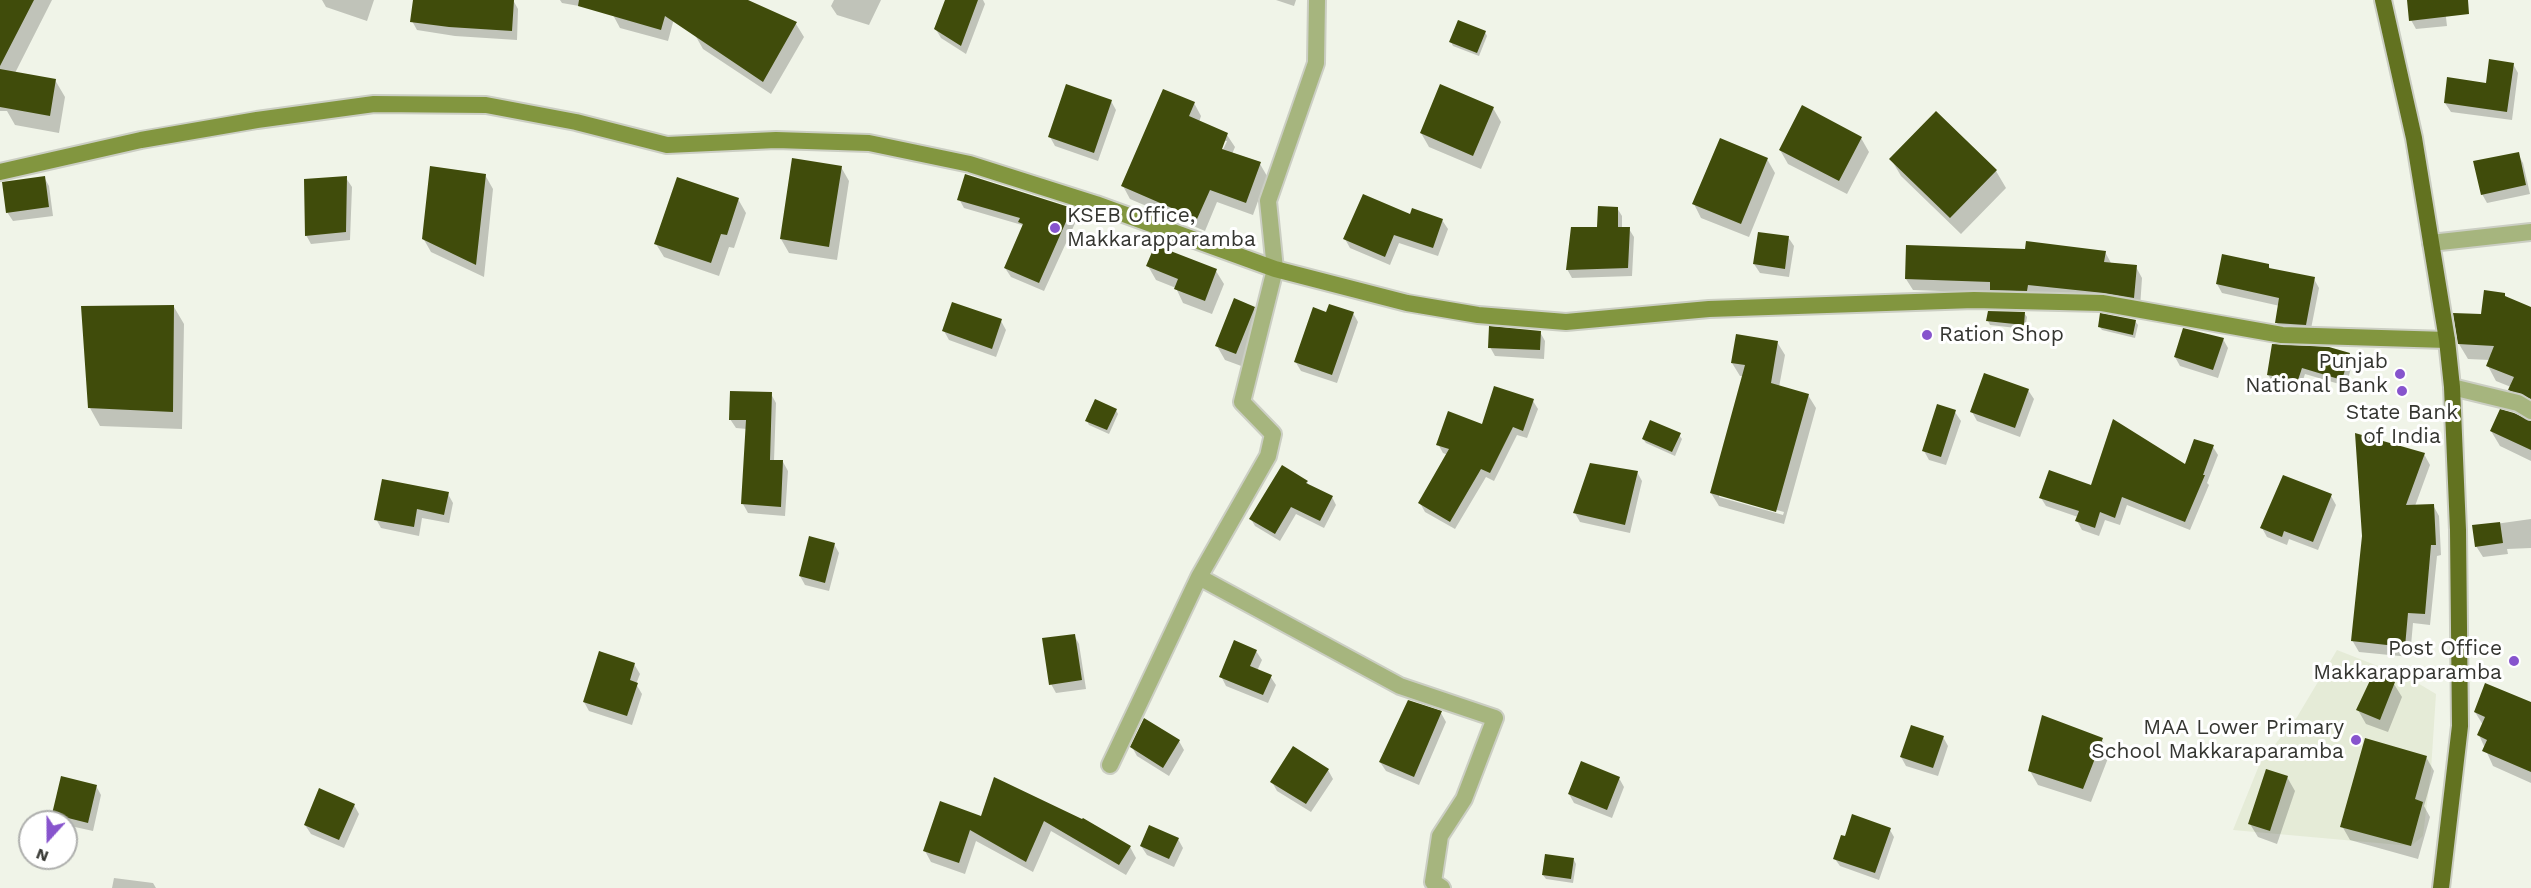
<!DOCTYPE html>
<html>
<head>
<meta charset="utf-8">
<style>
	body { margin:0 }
	#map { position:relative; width:2531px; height:888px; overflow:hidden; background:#f0f4e8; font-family:"Work Sans",sans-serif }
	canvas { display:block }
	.north { position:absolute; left:18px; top:810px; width:60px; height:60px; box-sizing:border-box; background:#fff; border:2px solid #aeafad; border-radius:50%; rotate:201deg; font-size:16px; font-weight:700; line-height:24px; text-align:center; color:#353631 }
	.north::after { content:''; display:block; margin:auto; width:21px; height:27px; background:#8754cd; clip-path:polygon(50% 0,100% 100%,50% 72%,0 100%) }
</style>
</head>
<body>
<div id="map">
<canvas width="2531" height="888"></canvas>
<div class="north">N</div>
</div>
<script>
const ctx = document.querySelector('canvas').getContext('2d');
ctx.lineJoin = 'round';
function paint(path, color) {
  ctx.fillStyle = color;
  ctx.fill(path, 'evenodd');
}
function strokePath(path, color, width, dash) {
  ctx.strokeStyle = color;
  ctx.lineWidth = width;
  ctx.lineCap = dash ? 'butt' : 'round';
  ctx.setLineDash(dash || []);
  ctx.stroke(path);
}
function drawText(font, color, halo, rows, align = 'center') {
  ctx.font = font + ' "Work Sans",sans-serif';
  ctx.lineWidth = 6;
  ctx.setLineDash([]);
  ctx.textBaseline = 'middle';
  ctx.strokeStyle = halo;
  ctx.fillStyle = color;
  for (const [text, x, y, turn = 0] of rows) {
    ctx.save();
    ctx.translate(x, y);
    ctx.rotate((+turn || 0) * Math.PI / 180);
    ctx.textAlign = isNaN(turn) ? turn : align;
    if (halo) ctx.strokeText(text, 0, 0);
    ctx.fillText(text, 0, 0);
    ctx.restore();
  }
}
const built = new Path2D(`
	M2337 650 2411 679 2436 694 2431 770 2423 836 2411 846 2233 830 2260 763 2297 717Z`);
const shadow = new Path2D(`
	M0 0H52L15 73 55 80 65 97 59 133 15 125 7 111H0Z
	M322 0H374L367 21 326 7Z
	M415 0H513L518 9 517 40 455 36 417 30 412 21Z
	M560 0H679L668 41 620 28 613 15V12L562 3Z
	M709 0H744L796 24 804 37 771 94 703 49 695 35Z
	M834 0H881L869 25 837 15 831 6Z
	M946 0H983L985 4 966 54 941 38 935 28Z
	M1276 0H1296L1294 6Z
	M2408 0H2444L2447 26 2416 29 2411 20Z
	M1485 32 1487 36 1479 56 1453 46 1451 42Z
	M2513 64 2518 73 2512 120 2451 112 2445 103 2487 84Z
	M1111 101 1116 110 1098 161 1055 146 1050 137Z
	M1194 103 1201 116 1199 122 1227 135 1235 147 1232 154 1260 164 1267 176 1253 215 1217 202 1205 231 1130 199 1123 186ZM1224 141H1227L1220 156Z
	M1493 108 1501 122 1481 169 1429 147 1421 133Z
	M1861 138 1869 152 1847 194 1788 164 1780 150Z
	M2518 154 2523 163 2530 194 2487 203 2482 194Z
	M1767 159 1775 173 1749 237 1701 218 1694 204Z
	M1891 159 1996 171 2006 188 1961 234 1901 176Z
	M841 167 849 181 837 260 789 253 781 239Z
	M485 175 493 189 484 277 431 252 423 238Z
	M966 176 1071 210 1077 219 1044 291 1011 277 1005 268 1023 227 1022 225 964 208 959 199Z
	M44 177 49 186 53 216 13 221 7 212Z
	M346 178 352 187 350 240 311 244 306 235Z
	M738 199 746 213 734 248 729 247 719 276 664 257 656 244Z
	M1617 208 1622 216V229H1629L1634 237 1632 276 1572 278 1567 269Z
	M1411 216 1442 220 1448 229 1438 256 1399 243 1390 265 1350 248 1345 239Z
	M1788 237 1794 246 1789 277 1760 273 1754 264Z
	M2027 251 2105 252 2111 263 2136 267 2142 278 2140 308 1993 293 1913 290 1906 279Z
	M2223 256 2268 265 2271 270 2314 279 2319 288 2310 334 2282 332 2277 323 2280 306 2222 293 2217 284Z
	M1148 266 1216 271 1224 284 1212 314 1183 303 1176 288 1156 280Z
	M2504 295 2507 299 2531 309V408L2519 405 2510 390 2511 387 2496 381 2488 366 2490 360 2468 359 2459 344 2482 316Z
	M174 307 184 324 182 429 100 426 90 408Z
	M1254 308 1262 321 1244 367 1225 360 1217 346Z
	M1353 313 1358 322 1337 383 1301 371 1295 361Z
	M2024 313 2027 317 2025 329 1990 325 1988 321Z
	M1001 321 1006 330 996 357 949 340 944 331Z
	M2135 321 2138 325 2135 338 2102 330 2099 326Z
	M1540 332 1545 341 1544 359 1495 356 1490 347Z
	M2223 339 2228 348 2218 378 2180 366 2175 357Z
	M1777 342 1785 355 1779 387 1808 395 1816 408 1784 524 1719 506 1711 493 1743 376H1740L1732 363ZM1719 494 1784 512 1783 515 1719 497Z
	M2349 355 2353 361 2346 386 2305 374 2301 386 2272 381 2268 375Z
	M2028 390 2034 399 2020 437 1977 421 1972 412Z
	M771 394 776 403 774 461 783 462 788 471 785 516 748 513 743 504 747 429 736 428 730 419Z
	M1533 401 1538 409 1527 438 1517 435 1494 481 1486 477 1455 529 1425 512 1420 503 1448 455 1443 453 1438 444Z
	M1116 410 1118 414 1109 434 1089 425 1087 421Z
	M1955 412 1961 421 1946 465 1929 460 1924 451Z
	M2531 423V461L2500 446 2491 431Z
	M1679 435 1682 439 1675 456 1646 443 1643 439Z
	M2213 447 2218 455 2207 483 2209 485 2190 530 2127 505 2120 525 2105 520 2099 536 2082 530 2077 521 2078 517 2046 506 2041 498 2186 466Z
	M2424 454 2430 465 2415 506 2433 505 2439 516 2441 555 2437 556 2430 625 2413 623 2410 657 2359 652 2352 640 2363 536Z
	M1637 472 1642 481 1630 533 1580 522 1575 513Z
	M1307 482 1309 486 1332 497 1336 505 1324 528 1296 514 1280 541 1255 526 1251 519Z
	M448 494 453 503 449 523 422 518 419 536 381 528 376 519Z
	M2331 496 2336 505 2318 550 2289 539 2287 545 2267 537 2262 528Z
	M2531 519V548L2507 549 2508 554 2483 557 2476 546 2474 527Z
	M834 544 839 553 829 591 805 585 800 576Z
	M1074 635 1079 644 1086 689 1056 693 1051 684Z
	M1256 651 1262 660 1257 671 1270 676 1276 685 1268 703 1226 686 1221 676Z
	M634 664 640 674 636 684 642 694 632 725 589 711 584 702Z
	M2374 674 2394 684 2402 697 2388 732 2366 724 2358 710Z
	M2531 704V783L2493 766 2479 735 2483 725 2475 712Z
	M1441 713 1446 722 1419 785 1386 771 1380 762Z
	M1144 720 1179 741 1184 750 1169 776 1137 756 1132 747Z
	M1943 737 1948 746 1938 776 1906 766 1901 757Z
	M2102 740 2110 753 2091 802 2038 785 2030 771Z
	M2426 757 2434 771 2424 806 2430 817 2418 859 2350 840 2342 826Z
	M1328 770 1333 779 1311 812 1277 791 1272 782Z
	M2287 777 2295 791 2277 844 2258 837 2250 824Z
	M1619 778 1624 787 1612 818 1574 803 1569 794Z
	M995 779 1130 847 1136 858 1126 875 1051 831 1033 872 976 841 965 874 931 862 925 851 982 818Z
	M96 786 101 795 93 831 66 825V822H58L54 814Z
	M354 805 359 814 344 848 311 834 305 825Z
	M1890 830 1894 837 1879 880 1840 866 1835 859Z
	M1178 839 1183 848 1174 867 1147 855 1141 846Z
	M1574 860 1576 864 1573 883 1546 879 1543 875Z
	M114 878 153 883 156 888H112Z`);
const building = new Path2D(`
	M0 0H34L0 66Z
	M413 0H514L512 31 449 27 410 22Z
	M579 0H748L797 22 763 82 665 16 661 30 578 6Z
	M945 0H978L961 46 934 29Z
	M2407 0H2468L2469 14 2409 21Z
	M1458 20 1486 31 1477 53 1449 42Z
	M2489 59 2514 63 2507 112 2444 103 2447 77 2486 83Z
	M0 69 56 79 50 116 0 107Z
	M1066 84 1112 100 1094 153 1048 137Z
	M1440 84 1494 107 1473 156 1420 133Z
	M1163 89 1195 102 1189 116 1228 133 1222 149 1261 162 1246 203 1210 190 1197 219 1121 186Z
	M1802 105 1862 137 1839 181 1779 150Z
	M1936 111 1997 170 1950 218 1889 159Z
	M1720 138 1768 158 1741 224 1692 204Z
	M2519 152 2526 185 2481 195 2473 161Z
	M792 158 842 166 829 247 780 239Z
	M430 166 486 174 476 265 422 239Z
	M965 174 1072 208 1039 283 1004 268 1023 224 1018 222 1020 218 957 200Z
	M45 176 49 207 6 213 2 182Z
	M347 176 346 232 305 236 304 179Z
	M677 177 739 198 727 235 721 234 711 263 654 244Z
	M1363 194 1410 214 1412 208 1443 219 1433 248 1394 235 1385 257 1343 239Z
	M1598 206 1618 207V227H1630L1628 268 1566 270 1571 227H1597Z
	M1758 232 1789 236 1785 269 1753 264Z
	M2026 241 2106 251 2104 262 2137 265 2134 298 2104 293 2028 285 2027 291 1990 290V282L1905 279 1906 245 2025 249Z
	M1155 245 1217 269 1205 301 1174 289 1178 279 1146 266Z
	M2222 254 2269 264V268L2315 277 2306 325 2275 323 2279 298 2216 284Z
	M2484 290 2505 293V296L2531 307V399L2508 390 2514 377 2486 366 2494 346 2458 344 2453 313 2481 314Z
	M1234 298 1255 307 1236 354 1215 346Z
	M952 302 1002 319 992 349 942 331Z
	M1329 304 1354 312 1332 375 1294 362 1313 307 1326 312Z
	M174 305 173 412 88 408 81 306Z
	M1988 311 2025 312 2024 325 1986 321Z
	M2100 313 2136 320 2133 335 2098 327Z
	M1489 326 1541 331 1540 350 1488 348Z
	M2183 328 2224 338 2213 370 2174 357Z
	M1736 334 1778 341 1771 383 1809 394 1776 512 1710 493 1745 365 1731 363Z
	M2272 344 2329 347 2350 353 2342 380 2302 368 2298 380 2267 375Z
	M1984 373 2029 389 2015 428 1970 412Z
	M1494 386 1534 399 1523 431 1513 427 1490 473 1481 469 1450 522 1418 503 1449 449 1436 445 1448 411 1482 424Z
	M730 391 772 392 770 460H783L781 507 741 504 746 420H729Z
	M1095 399 1117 409 1107 430 1085 421Z
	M1937 404 1956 410 1941 457 1922 451Z
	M2500 409 2514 413 2531 421V450L2490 431Z
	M2113 419 2185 464 2194 439 2214 445 2203 475H2205L2185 522 2122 497 2115 518 2100 512 2095 528 2075 521 2079 511 2039 498 2049 470 2091 485Z
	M1650 420 1681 433 1672 452 1642 439Z
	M2355 433 2425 453 2406 505 2434 504 2436 545H2431L2425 614 2408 613 2405 647 2351 641 2362 536Z
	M1590 463 1638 471 1625 525 1573 513Z
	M1282 465 1308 481 1306 483 1333 496 1320 521 1291 507 1275 534 1249 519Z
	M2283 475 2332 494 2313 542 2284 531 2282 537 2260 528Z
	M382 479 449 492 444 515 417 509 414 527 374 520Z
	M2500 522 2503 543 2475 547 2472 525Z
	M809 536 835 543 825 583 799 576Z
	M1075 634 1082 680 1049 685 1042 638Z
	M1234 640 1257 650 1250 666 1272 675 1263 695 1219 677Z
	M599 651 635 663 630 680 638 683 627 716 583 702Z
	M2374 672 2395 682 2380 720 2356 710Z
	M2485 683 2531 702V772L2482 751 2487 740 2477 735 2485 717 2474 712Z
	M1408 700 1442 711 1414 777 1379 762Z
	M2042 715 2103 738 2083 789 2028 771Z
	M1144 718 1180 740 1163 768 1130 747Z
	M1911 725 1944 736 1933 768 1900 757Z
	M2365 738 2427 756 2415 799 2423 802 2411 846 2340 827Z
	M1293 746 1329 769 1306 804 1270 782Z
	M1581 761 1620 777 1607 810 1568 794Z
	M2266 769 2288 776 2270 831 2248 824Z
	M61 776 97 785 88 823 52 814Z
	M994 777 1082 819 1083 818 1131 846 1119 865 1044 821 1026 862 970 830 959 863 923 851 940 801 981 816Z
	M319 788 355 804 339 840 304 825Z
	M1852 814 1891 828 1875 873 1833 859 1841 835 1845 836Z
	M1149 825 1179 838 1169 859 1140 846Z
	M1545 854 1574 858 1571 879 1542 875Z`);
const minor = new Path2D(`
	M1317 0 1316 63 1268 201 1275 269 1242 402 1273 434 1268 456 1199 577 1400 686 1495 718 1464 799 1440 836 1433 882 1442 888
	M2431 243 2531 232
	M1110 765 1199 577`);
const tertiary = new Path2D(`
	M2452 387 2518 403 2531 411`);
const secondary = new Path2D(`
	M0 172 141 140 257 120 374 104 486 105 576 122 667 145 776 140 869 143 970 164 1096 204 1275 269 1407 303 1478 315 1566 322 1709 309 1974 300 2102 303 2282 335 2447 340`);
const trunk = new Path2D(`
	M2383 0 2414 138 2447 340 2452 387 2458 530 2460 726 2441 888`);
const markers = [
	[1055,228,6,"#8754cd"],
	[1927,335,6,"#8754cd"],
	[2400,374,6,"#8754cd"],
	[2402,391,6,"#8754cd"],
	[2514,661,6,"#8754cd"],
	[2356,740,6,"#8754cd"]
];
const poiNames = [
	["KSEB Office,",1067,216,"left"],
	["Makkarapparamba",1067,240,"left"],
	["Ration Shop",1939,335,"left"],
	["Punjab",2388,362],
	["National Bank",2388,386],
	["State Bank",2402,413,"center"],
	["of India",2402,437,"center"],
	["Post Office",2502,649],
	["Makkarapparamba",2502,673],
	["MAA Lower Primary",2344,728],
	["School Makkaraparamba",2344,752]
];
paint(built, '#e5ebd7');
paint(shadow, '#0003');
paint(building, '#404c0b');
strokePath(minor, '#cbcec3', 20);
strokePath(tertiary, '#cbcec3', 20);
strokePath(secondary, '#cbcec3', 20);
strokePath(trunk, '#cbcec3', 20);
strokePath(minor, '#a6b57e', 16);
strokePath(tertiary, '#a6b57e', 16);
strokePath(secondary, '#82963f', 16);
strokePath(trunk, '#627220', 16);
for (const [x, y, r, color] of markers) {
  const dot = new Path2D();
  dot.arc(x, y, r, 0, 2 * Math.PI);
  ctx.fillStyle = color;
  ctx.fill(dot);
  strokePath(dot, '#fff', 2);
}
drawText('21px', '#353631', '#fff', poiNames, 'right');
</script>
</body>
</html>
